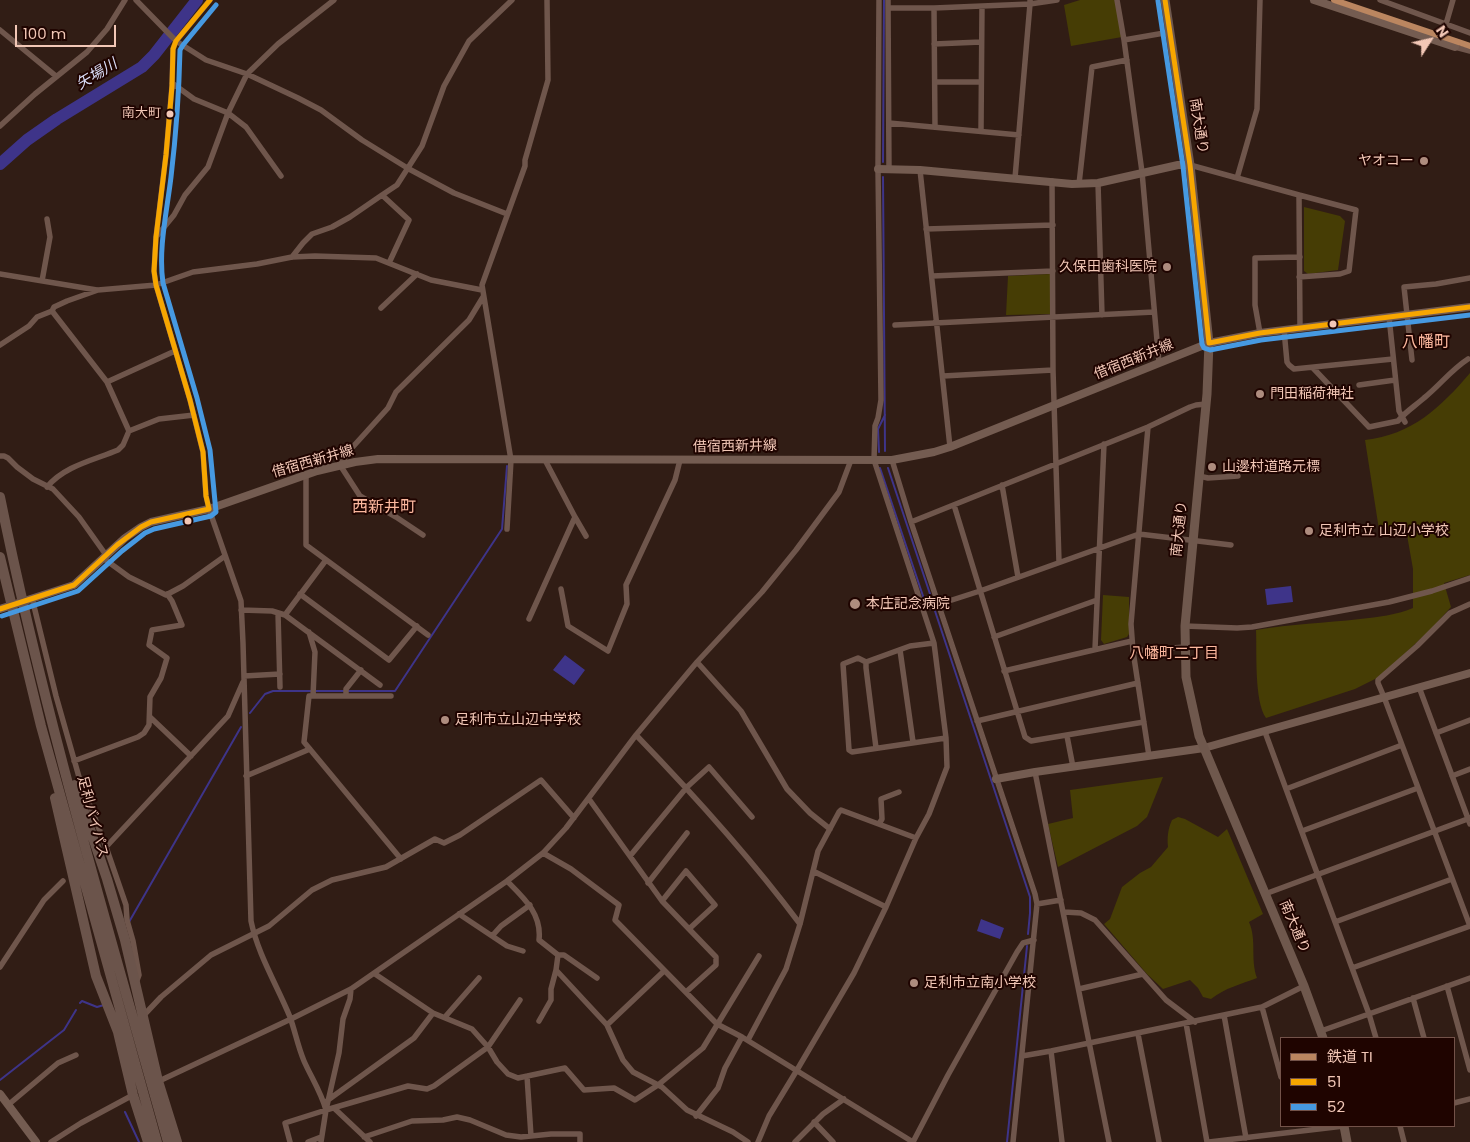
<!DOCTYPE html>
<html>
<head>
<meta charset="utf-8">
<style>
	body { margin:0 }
	#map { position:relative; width:1470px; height:1142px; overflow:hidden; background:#311d15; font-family:Poppins,"Noto Sans JP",sans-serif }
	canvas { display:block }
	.legend { position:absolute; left:1280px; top:1037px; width:175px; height:90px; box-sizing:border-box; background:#1f0400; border:1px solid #735249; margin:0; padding:6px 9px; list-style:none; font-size:15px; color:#f2c7b6 }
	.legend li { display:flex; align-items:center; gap:10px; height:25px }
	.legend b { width:25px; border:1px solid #735249 }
	.north { position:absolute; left:1405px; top:15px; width:50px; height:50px; -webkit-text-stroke:4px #1f0400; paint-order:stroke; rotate:55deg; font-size:14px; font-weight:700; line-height:20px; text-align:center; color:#f2c7b6 }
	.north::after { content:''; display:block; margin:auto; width:18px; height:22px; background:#f2c7b6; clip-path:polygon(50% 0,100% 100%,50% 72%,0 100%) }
	.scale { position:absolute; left:15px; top:25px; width:101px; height:22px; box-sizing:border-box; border:2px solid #f2c7b6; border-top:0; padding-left:6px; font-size:15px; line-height:18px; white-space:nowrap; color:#f2c7b6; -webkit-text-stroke:4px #1f0400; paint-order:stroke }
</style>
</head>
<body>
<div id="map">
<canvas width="1470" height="1142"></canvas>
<ul class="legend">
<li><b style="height:6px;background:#bb8660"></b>鉄道 TI</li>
<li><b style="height:6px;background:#f7a600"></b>51</li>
<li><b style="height:6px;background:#4699e1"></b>52</li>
</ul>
<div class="north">N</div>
<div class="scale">100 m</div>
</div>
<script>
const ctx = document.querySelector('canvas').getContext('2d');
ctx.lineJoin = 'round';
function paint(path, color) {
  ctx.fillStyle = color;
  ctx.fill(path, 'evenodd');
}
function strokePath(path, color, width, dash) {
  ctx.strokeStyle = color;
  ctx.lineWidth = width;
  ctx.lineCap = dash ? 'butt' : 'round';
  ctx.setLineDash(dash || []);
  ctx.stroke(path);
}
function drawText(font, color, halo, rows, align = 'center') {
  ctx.font = font + ' Poppins,"Noto Sans JP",sans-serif';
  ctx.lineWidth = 4;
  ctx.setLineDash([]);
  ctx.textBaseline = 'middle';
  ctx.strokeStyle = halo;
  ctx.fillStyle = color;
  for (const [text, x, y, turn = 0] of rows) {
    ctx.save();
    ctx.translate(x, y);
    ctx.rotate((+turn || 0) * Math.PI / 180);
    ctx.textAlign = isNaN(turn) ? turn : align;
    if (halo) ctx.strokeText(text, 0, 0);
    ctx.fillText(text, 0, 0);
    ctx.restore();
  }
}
const green = new Path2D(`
	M1080 0H1115L1122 37 1071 46 1064 5Z
	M1304 207 1340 216 1345 221 1338 270 1308 274 1304 271Z
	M1050 274 1051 314 1006 315 1008 276Z
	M1470 373V575L1444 583 1451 607 1432 628 1384 673 1375 679 1355 689 1266 718C1254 701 1257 652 1256 630 1291 624 1325 623 1360 619 1378 617 1396 615 1413 608V569L1407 535 1380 536 1365 440C1412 435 1441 407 1470 373Z
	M1103 595 1129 597V634L1127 637 1104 644 1101 640Z
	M1163 777 1147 817 1137 826 1058 867 1048 824 1073 818 1070 790Z
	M1178 817 1185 819 1218 837 1227 829 1263 914 1249 922C1257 940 1250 959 1257 978 1241 984 1225 988 1211 999L1203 997 1198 988 1190 980 1163 989 1147 974 1104 924 1110 919 1122 887 1140 873 1151 867 1168 847C1167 837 1168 829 1172 820Z`);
const water = new Path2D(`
	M1291 586 1293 602 1267 605 1265 589Z
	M565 655 585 670 574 685 553 670Z
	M981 919 1004 928 1000 939 977 931Z`);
const stream = new Path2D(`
	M883 162 884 0
	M883 177 885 451
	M879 452 878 429 885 415
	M880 468 925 602
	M888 468 932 600
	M935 611 1030 897V913L1028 934
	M250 713 265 694 273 691H395L502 529 507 466
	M129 922 241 727
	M80 1003 82 1001 97 1007 104 1005
	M0 1080 64 1030 76 1010
	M125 1112 139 1142
	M1007 1142 1027 946`);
const river = new Path2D(`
	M0 164 27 140 57 119 142 67 154 55 197 0`);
const street = new Path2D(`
	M136 0 176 41 206 60 247 74 298 98 321 110 362 140 409 169 454 193 507 214
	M210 0 176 41 173 49 172 86 166 155 156 237 154 271 156 285 190 400 203 452 206 496 209 509 241 601 243 643 251 921C258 955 277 985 290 1017 295 1031 298 1047 304 1061 311 1077 321 1092 326 1110L408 1086 427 1089 434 1086 488 1047 520 1000
	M888 0 889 169
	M1117 0 1124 40 1170 32
	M1380 0 1470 33
	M888 8H934L1030 4V1
	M934 8 935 127
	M1446 24 1453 0
	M0 30 56 76
	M1124 40 1142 172 1159 363
	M934 44 981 42
	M1455 47 1470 51
	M935 82H981
	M172 83 194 99 228 113 246 127 281 176
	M889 123 1019 135
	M0 126 35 94 87 52 107 29 125 0
	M981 130 982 6
	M1190 165 1299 195 1300 328
	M920 170 950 447
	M1015 178 1030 4 1057 0
	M1237 178 1257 109 1260 0
	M1052 181 1053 370 1059 562
	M1098 183 1102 315
	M1079 184 1092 67 1127 60
	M382 195 397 185 422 146 444 86 469 41 512 0
	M926 229 1053 225
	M156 237 174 215 185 195 208 167 228 113 247 74 278 44 334 0
	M292 257 303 243 312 234 332 227 350 217 382 195 409 220 389 263
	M0 274 97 290
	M932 276 1053 271
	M1299 277 1340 274 1349 271 1356 210 1299 195
	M42 281 50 237 47 219
	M381 308 417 274
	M52 311 107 382 129 431
	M1389 317 1399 411 1405 422
	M895 325 1154 312
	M1284 330 1287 362 1289 365 1294 369 1393 359
	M1260 333 1255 305V258L1300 257
	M0 345 29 326 37 317 52 311 54 307 67 301 98 290 156 285 193 272 257 264 292 257 315 256 376 258 431 280 482 290
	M1412 360 1404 287 1436 284 1470 278
	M1313 368 1369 427 1398 421C1405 412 1415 406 1424 398 1440 385 1451 370 1468 359
	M943 376 1053 370
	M107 382 175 351
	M1359 385 1395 380
	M1148 427 1131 624 1133 651 1149 756
	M0 456H4L8 458 17 467 33 479 53 489 79 517 106 555
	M892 460 911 522 1035 894 1037 904 1013 1142
	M306 475V545L428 635
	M1199 476 1208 478 1238 476
	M1002 485 1018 577
	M47 487C64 466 94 460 118 450L123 445 129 431 159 419 194 415
	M954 505 1025 737 1031 741 1144 722
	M575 517 586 536
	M911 522 1148 427 1190 407 1196 405 1206 404
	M507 529 511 460 482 285 525 166V160L548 80 547 0
	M423 535 396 517 360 496 340 465 350 450 388 408 396 392 469 320 483 297
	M103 558 129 577 166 595 183 586 225 556
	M561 589 568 626 608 651 627 604 626 585 675 480 680 460
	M300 594 389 660 417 626
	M32 598 56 696 79 777 106 847 126 905 127 920 133 941 139 975 136 983
	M1470 604 1450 613 1417 646 1378 680V683L1384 697 1470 926
	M924 609 980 591 1139 534 1231 545
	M241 610 272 611 285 615 380 685
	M278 613 280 687
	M285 615 326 560
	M529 619 575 517 545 460
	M1185 626 1237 628 1252 627 1389 602 1432 591 1470 578
	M309 632 315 652 313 696
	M994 637 1097 600
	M934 643 910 646 866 662 858 658 843 664 849 750 852 752 946 738
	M1095 649 1104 444
	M900 650 913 742
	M1133 651 1185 647
	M697 662 741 711 787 789 810 813 830 829
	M866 662V668L876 748
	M1004 671 1132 641
	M244 676 280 674
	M1419 687 1470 824
	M346 696V689L361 670
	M391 696H309L304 742 401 859
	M150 717 191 756
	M977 721 1138 683
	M1265 732 1369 1014 1376 1038
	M1436 733 1470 720
	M636 735C694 795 750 857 800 924
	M1067 736 1073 767
	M74 761 138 737 144 733 149 725 150 697 161 678 167 658 149 645 152 630 182 625 172 601 167 594
	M1035 772 1109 1142
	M246 776 310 749
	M1452 776 1470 769
	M1286 789 1402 745
	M589 799 662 901 716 957V965L686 992
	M879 824 882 819 881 799 899 792
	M1302 831 1418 788
	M106 847 228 716 243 682
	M543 853 571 869 619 905 615 920 717 1024 742 1037 913 1142
	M630 856 687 787 709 767 752 817
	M813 871 886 907
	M507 881C524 898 542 914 539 940L558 955 556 970 607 1025 623 1060 633 1072 662 1087 687 1110 733 1132 748 1142
	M648 883 687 833
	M1265 894 1470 818
	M662 901 686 871 715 905 689 929
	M1037 904 1061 900
	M1064 912 1081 913 1095 920 1166 1000 1195 1022
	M459 914 507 946 523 951
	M1335 922 1452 879
	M492 936 501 926 530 905
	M558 955H564L597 978
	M0 967 44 900 63 881
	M1352 968 1470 926
	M375 974 433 1013 472 1029 488 1047 497 1062 508 1074 518 1078 565 1068 584 1090 614 1088 635 1100 658 1085 703 1048 759 956
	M1447 986 1470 1070
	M1079 989 1143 974
	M1413 998 1424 1038
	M1262 1007 1281 1077
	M144 1015 161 997 211 955 269 926 312 890 332 880 386 867 435 839 444 843 460 835 541 780 574 818
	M1224 1015 1246 1138
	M445 1017 479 978
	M539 1021 551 1000V989L556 970
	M1186 1023 1207 1142
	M607 1025 664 971
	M1321 1031 1470 978
	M1138 1034 1159 1142
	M748 1040 786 969 800 924 818 851 839 812 841 810 916 838
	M1051 1051 1062 1142
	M1022 1056 1051 1051 1262 1007 1304 986
	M527 1076 531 1136
	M157 1082 291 1019 351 989 507 881 543 853 566 828 636 735 697 662 762 592 796 550 839 492 851 460
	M328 1100 414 1038 433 1013
	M1454 1103 1470 1099
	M8 1105 58 1063 76 1055
	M334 1108 370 1142
	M696 1116 718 1088 725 1068 742 1037
	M814 1122 833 1142
	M1400 1126 1404 1142
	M364 1137 412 1121 443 1120 457 1117 470 1120 506 1135 521 1137 551 1134H580V1142
	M51 1142 81 1123 133 1095
	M290 1142 285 1123 326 1110
	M308 1142 321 1137
	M321 1142 326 1110 339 1053 343 1019 350 999 351 989
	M758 1142 769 1116 797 1070 854 973 886 907 916 838 929 814 947 767 946 738 934 643 874 460 875 426 878 418 881 400 878 169 879 0
	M795 1142 823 1114 844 1099
	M913 1142 948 1075 1017 952 1023 943 1034 940
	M1209 1142 1344 1126`);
const secondary = new Path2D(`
	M1314 0 1455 47
	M878 169 920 170 1072 184 1098 183 1178 165H1190
	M0 609 74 585 125 538 141 527 151 522 209 509 317 471 355 462 378 459 892 460 934 452 950 447 1209 343 1260 333 1470 307
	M996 779 1035 772 1204 748 1470 673
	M0 1094 36 1142`);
const primary = new Path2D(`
	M1165 0 1190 165 1209 343 1207 394 1185 626 1186 677 1199 736 1304 986 1323 1038
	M1344 1126 1347 1142`);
const highway = new Path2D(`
	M0 497C44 715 108 928 168 1142
	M0 557 41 726 157 1142
	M75 785 107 879 125 940 158 1081 177 1142
	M55 798 96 976 118 1032 133 1095 148 1142`);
const bus1 = new Path2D(`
	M1165 0 1190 165 1209 343 1260 333 1470 307
	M0 609 74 585 117 545 141 527 151 522 209 509 206 496 203 452 190 400 156 285 154 271 156 237 166 155 172 86 173 49 176 41 210 0`);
const bus2 = new Path2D(`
	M1158 1 1183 166 1202 344 1204 348 1210 350 1261 340 1470 315
	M2 616 78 591 122 551 145 533 154 529 211 516 216 512 210 450 197 398 163 283C158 249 167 211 171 177 176 135 179 93 180 50L183 45 216 5`);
const rail1 = new Path2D(`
	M1334 0 1470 46`);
const markers = [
	[170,114,4.5,"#f2c7b6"],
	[1424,161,5,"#ae8c7e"],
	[1167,267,5,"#ae8c7e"],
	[1333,324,4.5,"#f2c7b6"],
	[1260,394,5,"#ae8c7e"],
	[1212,467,5,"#ae8c7e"],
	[188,521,4.5,"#f2c7b6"],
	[1309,531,5,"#ae8c7e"],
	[855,604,6,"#ae8c7e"],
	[445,720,5,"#ae8c7e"],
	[914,983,5,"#ae8c7e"]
];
const busNames = [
	["南大町",161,114]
];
const streetNames = [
	["南大通り",1198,126,81],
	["借宿西新井線",1134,360,-22],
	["借宿西新井線",735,447,-1],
	["借宿西新井線",313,462,-16],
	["南大通り",1180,529,-84],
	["足利バイパス",92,817,75],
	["南大通り",1294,927,67]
];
const poiNames = [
	["ヤオコー",1414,161,"right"],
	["久保田歯科医院",1157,267,"right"],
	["門田稲荷神社",1270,394],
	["山邊村道路元標",1222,467],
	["足利市立 山辺小学校",1319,531],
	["本庄記念病院",866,604],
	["足利市立山辺中学校",455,720],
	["足利市立南小学校",924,983]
];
const waterNames = [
	["矢場川",97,75,-31]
];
const neighbourhoodNames = [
	["八幡町二丁目",1174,654]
];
const quarterNames = [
	["八幡町",1426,343],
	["西新井町",384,508]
];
paint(green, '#463d05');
paint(water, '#3e3489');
strokePath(stream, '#3e3489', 2);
strokePath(river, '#3e3489', 12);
strokePath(street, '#6f564c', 5.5);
strokePath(secondary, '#745c51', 8);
strokePath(primary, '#6f584d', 9);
strokePath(highway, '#6b544b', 10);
strokePath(bus1, '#f7a600', 5);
strokePath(bus2, '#4699e1', 5);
strokePath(rail1, '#bb8660', 6);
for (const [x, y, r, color] of markers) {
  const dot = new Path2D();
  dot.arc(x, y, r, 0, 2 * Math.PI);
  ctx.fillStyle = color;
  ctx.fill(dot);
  strokePath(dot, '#1f0400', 2);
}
drawText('13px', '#f2c7b6', '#1f0400', busNames, 'right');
drawText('14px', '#f2c7b6', '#1f0400', streetNames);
drawText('14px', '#f2c7b6', '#1f0400', poiNames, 'left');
drawText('italic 15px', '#d8dbf5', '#1f0400', waterNames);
drawText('15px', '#fcb89e', '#1f0400', neighbourhoodNames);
drawText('16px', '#fcb89e', '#1f0400', quarterNames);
</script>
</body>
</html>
